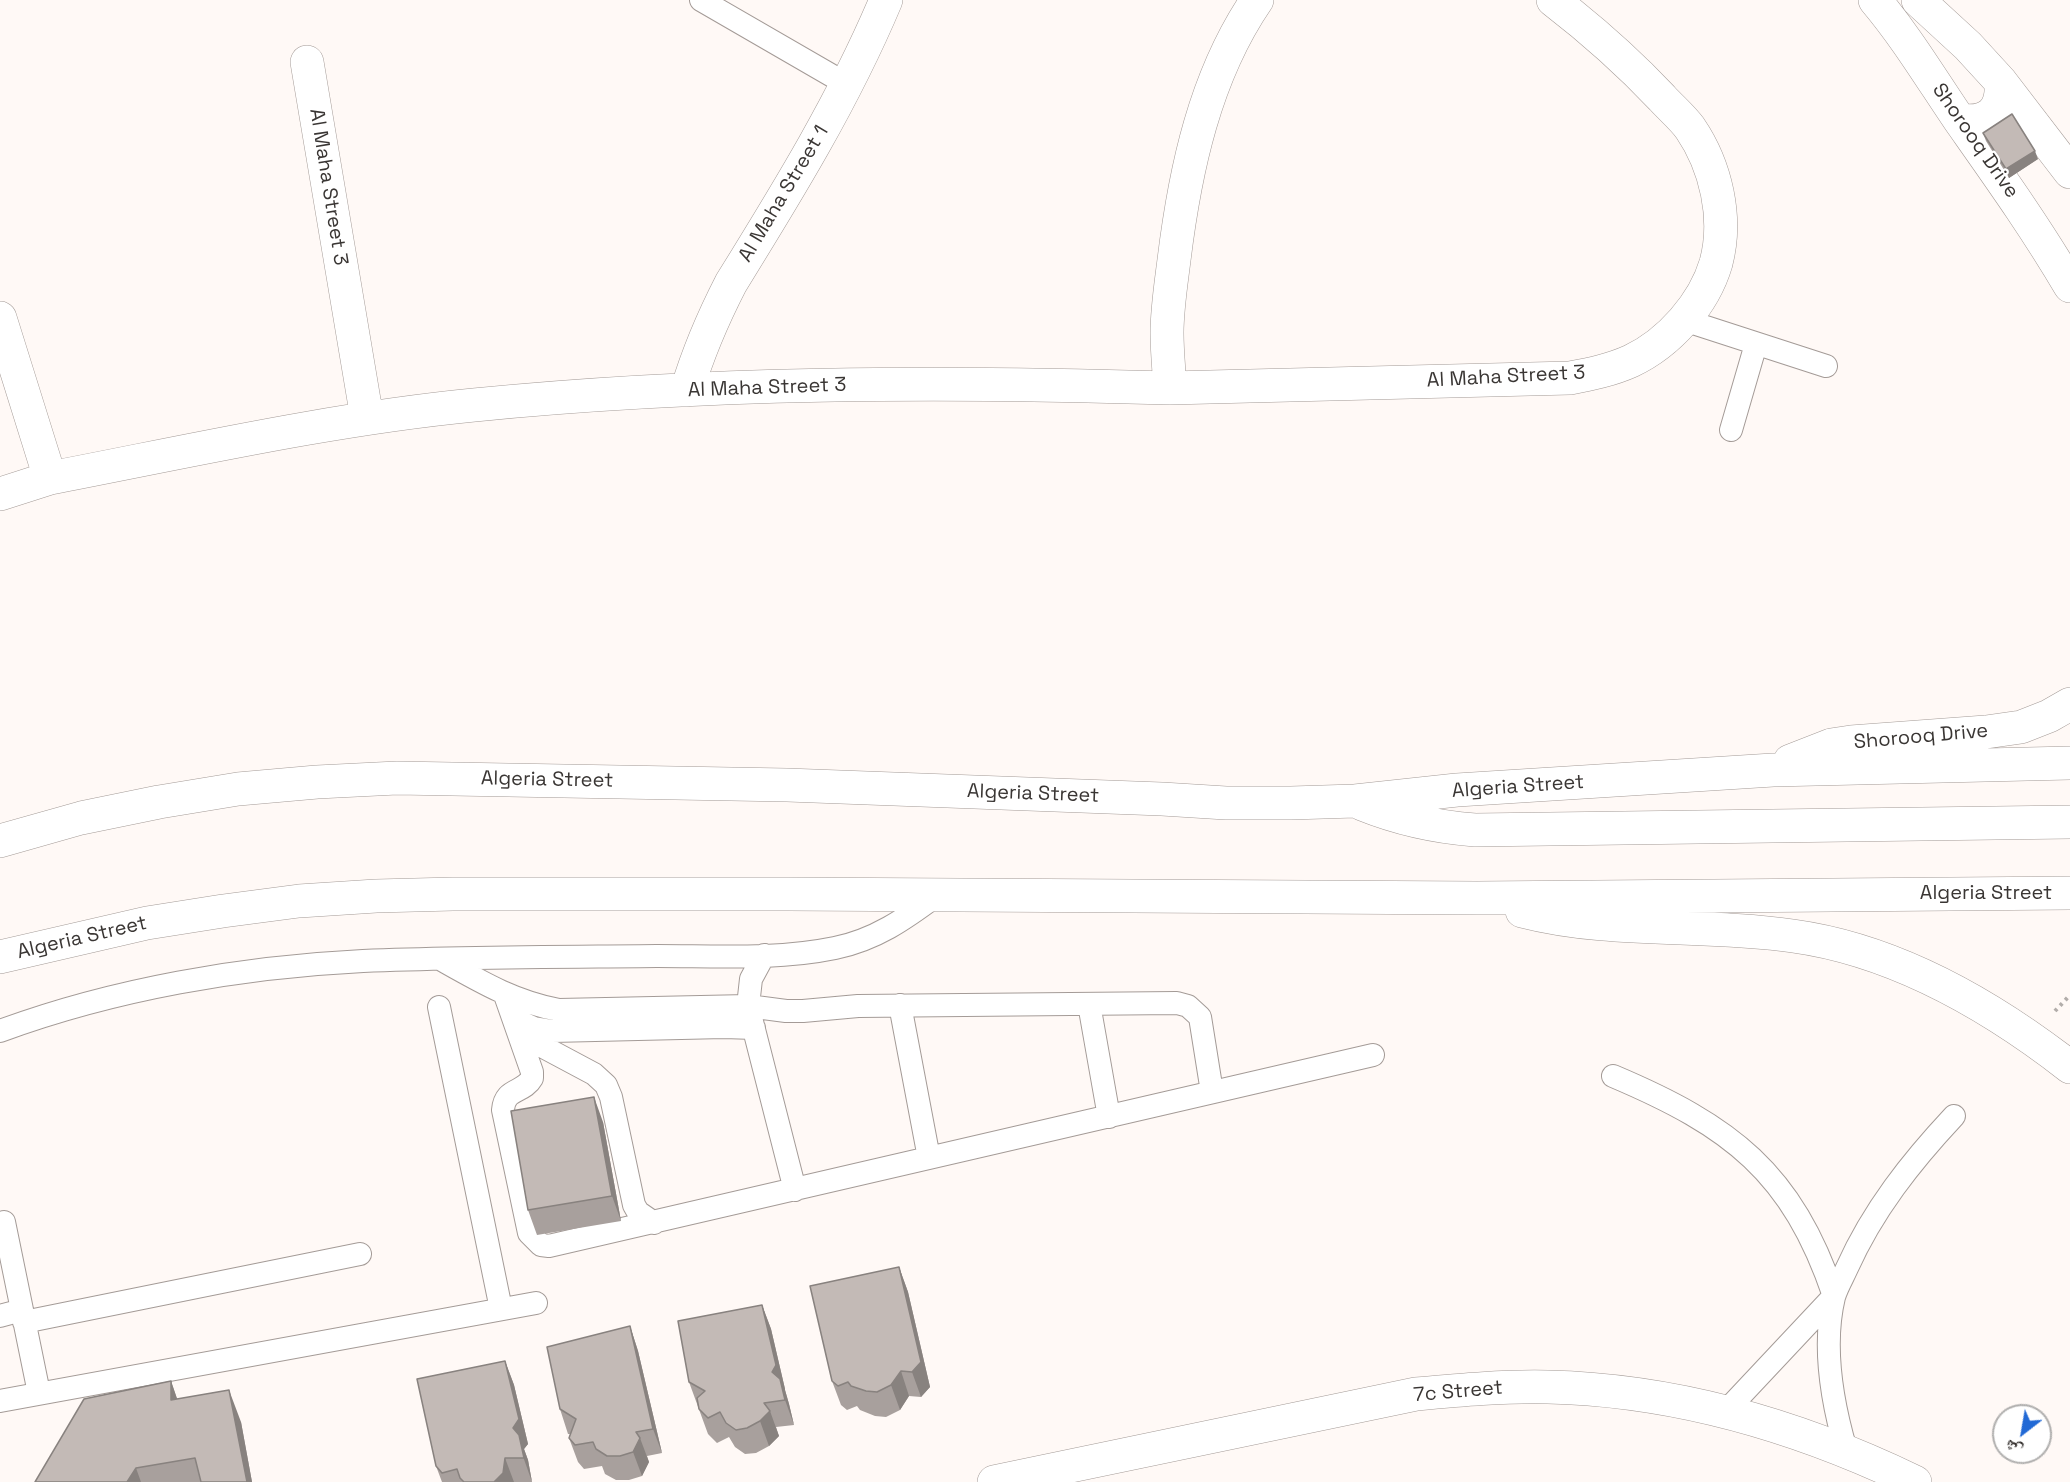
<!DOCTYPE html>
<html>
<head>
<meta charset="utf-8">
<style>
	body { margin:0 }
	#map { position:relative; width:2070px; height:1482px; overflow:hidden; background:#fff9f6; font-family:"Space Grotesk","Noto Naskh Arabic",sans-serif }
	canvas { display:block }
	.north { position:absolute; left:1992px; top:1404px; width:60px; height:60px; box-sizing:border-box; background:#fff; border:2px solid #b0afae; border-radius:50%; rotate:211deg; font-size:16px; font-weight:700; line-height:24px; text-align:center; color:#3a3634 }
	.north::after { content:''; display:block; margin:auto; width:21px; height:27px; background:#2169d5; clip-path:polygon(50% 0,100% 100%,50% 72%,0 100%) }
</style>
</head>
<body>
<div id="map">
<canvas width="2070" height="1482"></canvas>
<div class="north">ش</div>
</div>
<script>
const ctx = document.querySelector('canvas').getContext('2d');
ctx.lineJoin = 'round';
function strokePath(path, color, width, dash) {
  ctx.strokeStyle = color;
  ctx.lineWidth = width;
  ctx.lineCap = dash ? 'butt' : 'round';
  ctx.setLineDash(dash || []);
  ctx.stroke(path);
}
function paint(path, color) {
  ctx.fillStyle = color;
  ctx.fill(path, 'evenodd');
}
function drawText(font, color, halo, rows, align = 'center') {
  ctx.font = font + ' "Space Grotesk",sans-serif';
  ctx.lineWidth = 4.5;
  ctx.setLineDash([]);
  ctx.textBaseline = 'middle';
  ctx.strokeStyle = halo;
  ctx.fillStyle = color;
  for (const [text, x, y, turn = 0] of rows) {
    ctx.save();
    ctx.translate(x, y);
    ctx.rotate((+turn || 0) * Math.PI / 180);
    ctx.textAlign = isNaN(turn) ? turn : align;
    if (halo) ctx.strokeText(text, 0, 0);
    ctx.fillText(text, 0, 0);
    ctx.restore();
  }
}
const path = new Path2D(`
	M2055 1011 2070 995`);
const lane = new Path2D(`
	M701 0 848 85
	M1684 320 1826 366
	M1731 430 1756 344
	M764 955 751 979 748 1006 795 1190
	M442 960C481 982 515 1002 559 1010L748 1006 786 1011H803L858 1006 1177 1003 1188 1006 1200 1017 1212 1092
	M505 995 532 1072V1078C523 1094 505 1087 503 1110L529 1233 541 1245 549 1246 1373 1055
	M1089 1004 1109 1117
	M900 1005 929 1158
	M439 1007 501 1309
	M516 1020 534 1028 552 1031 724 1027 754 1028
	M0 1031C114 989 242 967 363 961 461 957 559 957 657 956 716 956 777 960 835 948 875 940 905 919 937 895
	M519 1034 594 1074 606 1085 611 1097 634 1205 638 1212 654 1223
	M1613 1076C1731 1126 1792 1172 1834 1296L1726 1411
	M4 1222 39 1393
	M0 1316 22 1310
	M24 1322 360 1254
	M0 1401 536 1303
	M1846 1450C1832 1402 1822 1347 1834 1297 1837 1287 1843 1277 1847 1268 1873 1210 1911 1162 1954 1116`);
const street = new Path2D(`
	M1257 0C1205 76 1185 170 1174 260 1171 284 1167 309 1167 333 1167 351 1169 370 1170 388L1570 378C1591 374 1611 370 1631 361 1669 343 1704 304 1716 263 1728 218 1716 166 1690 128 1682 117 1671 108 1662 98 1628 62 1592 30 1553 0
	M307 62 367 418
	M0 318 50 478
	M687 390C698 353 713 318 731 283 788 191 844 100 886 0
	M0 494 50 478C190 451 331 419 474 405 705 382 938 381 1170 388
	M994 1482 1416 1394C1460 1390 1504 1386 1548 1387 1677 1390 1799 1426 1915 1482`);
const secondary = new Path2D(`
	M1875 0C1907 38 1932 80 1960 121 1998 175 2036 228 2070 286
	M1918 0 1968 46 2001 82 2070 172
	M1960 120C1988 124 2003 111 2001 82
	M1790 761 1831 745 1851 742 1986 732 2021 727 2049 716 2070 704
	M1362 804C1399 819 1435 827 1475 830L2070 822
	M0 841 81 818 159 802 238 789 317 782 397 778 787 785 1162 799 1226 803H1291L1355 801 1457 790 1773 770 2070 763
	M1522 911C1611 934 1703 923 1793 936 1895 950 1989 1004 2070 1067
	M0 957 147 923 223 911 299 901 376 896 453 894H788L1477 898 2070 893`);
const wall = new Path2D(`
	M1983 133 2038 159 2009 178 1986 141Z
	M603 1122 621 1221 537 1235 528 1210Z
	M899 1267 908 1292 930 1387 921 1397 909 1396 900 1410 886 1417 875 1416 860 1410 857 1406 847 1410 841 1405 832 1381Z
	M762 1305 771 1329 785 1389V1390L789 1404 794 1425 776 1427 779 1436 769 1446 756 1453 745 1454 735 1447 729 1437 717 1443 708 1434 689 1382Z
	M630 1326 638 1351 662 1453 647 1456 649 1462 642 1476 629 1480H616L605 1474 602 1466 584 1469 578 1462 569 1438 570 1434H568L560 1409Z
	M505 1361 514 1385 528 1444 524 1449 528 1460 532 1482H442L436 1466Z
	M171 1381 177 1399 241 1422 252 1482H35Z`);
const shadedWall = new Path2D(`
	M2035 151 2038 159 2009 178 2006 169Z
	M594 1097 603 1122 621 1221 612 1196Z
	M899 1267 908 1292 930 1387 921 1397 912 1372Z
	M762 1305 771 1329 785 1389V1390L789 1404 794 1425 785 1400 772 1372Z
	M630 1326 638 1351 662 1453 653 1429Z
	M505 1361 514 1385 528 1444 524 1449 528 1460 532 1482 513 1428Z
	M901 1371 909 1396 900 1410 891 1385Z
	M171 1381 182 1413 171 1400Z
	M229 1390 241 1422 252 1482H247Z
	M770 1411 779 1436 769 1446 760 1421Z
	M640 1438 649 1462 642 1476 633 1452Z
	M505 1458 514 1482H494Z
	M136 1468 141 1482H127Z`);
const building = new Path2D(`
	M2012 114 2035 151 2006 169 1983 133Z
	M594 1097 612 1196 528 1210 511 1111Z
	M899 1267 921 1362 912 1372 901 1371 891 1385 877 1392 866 1391 851 1386 848 1382 838 1386 832 1381 810 1286Z
	M762 1305 776 1365 772 1372 780 1379 785 1400 764 1403 770 1411 760 1421 747 1428 736 1430 726 1423 720 1412 708 1418 699 1409 697 1398 705 1391 689 1382 678 1321Z
	M630 1326 653 1429 636 1432 640 1438 633 1452 620 1456H607L596 1449 593 1442 575 1445 569 1438 576 1419 560 1409 547 1347Z
	M505 1361 519 1419 513 1428 519 1435 524 1458H505L503 1473 494 1482H464L460 1478 457 1469 442 1473 436 1466 417 1379Z
	M171 1381V1400L229 1390 247 1482H201L195 1458 136 1468 127 1482H35L84 1399Z`);
const streetNames = [
	["Shorooq Drive",1975,141,55],
	["Al Maha Street 3",328,187,81],
	["Al Maha Street 1",784,194,-59],
	["Al Maha Street 3",1506,377,-3],
	["Al Maha Street 3",767,388,-2],
	["Shorooq Drive",1921,737,-5],
	["Algeria Street",547,780,1],
	["Algeria Street",1518,787,-4],
	["Algeria Street",1033,794,2],
	["Algeria Street",1986,894],
	["Algeria Street",82,938,-13],
	["7c Street",1458,1392,-5]
];
strokePath(lane, '#a49b97', 24);
strokePath(street, '#a49b97', 34);
strokePath(secondary, '#a49b97', 34);
strokePath(path, '#b2adaa', 4, [3, 4.5]);
strokePath(lane, '#fff', 22);
strokePath(street, '#fff', 33);
strokePath(secondary, '#fff', 33);
paint(wall, '#a8a09d');
paint(shadedWall, '#88827f');
paint(building, '#c3bab6');
strokePath(building, '#88827f', 1.5);
drawText('20px', '#3a3634', '#fff', streetNames);
</script>
</body>
</html>
